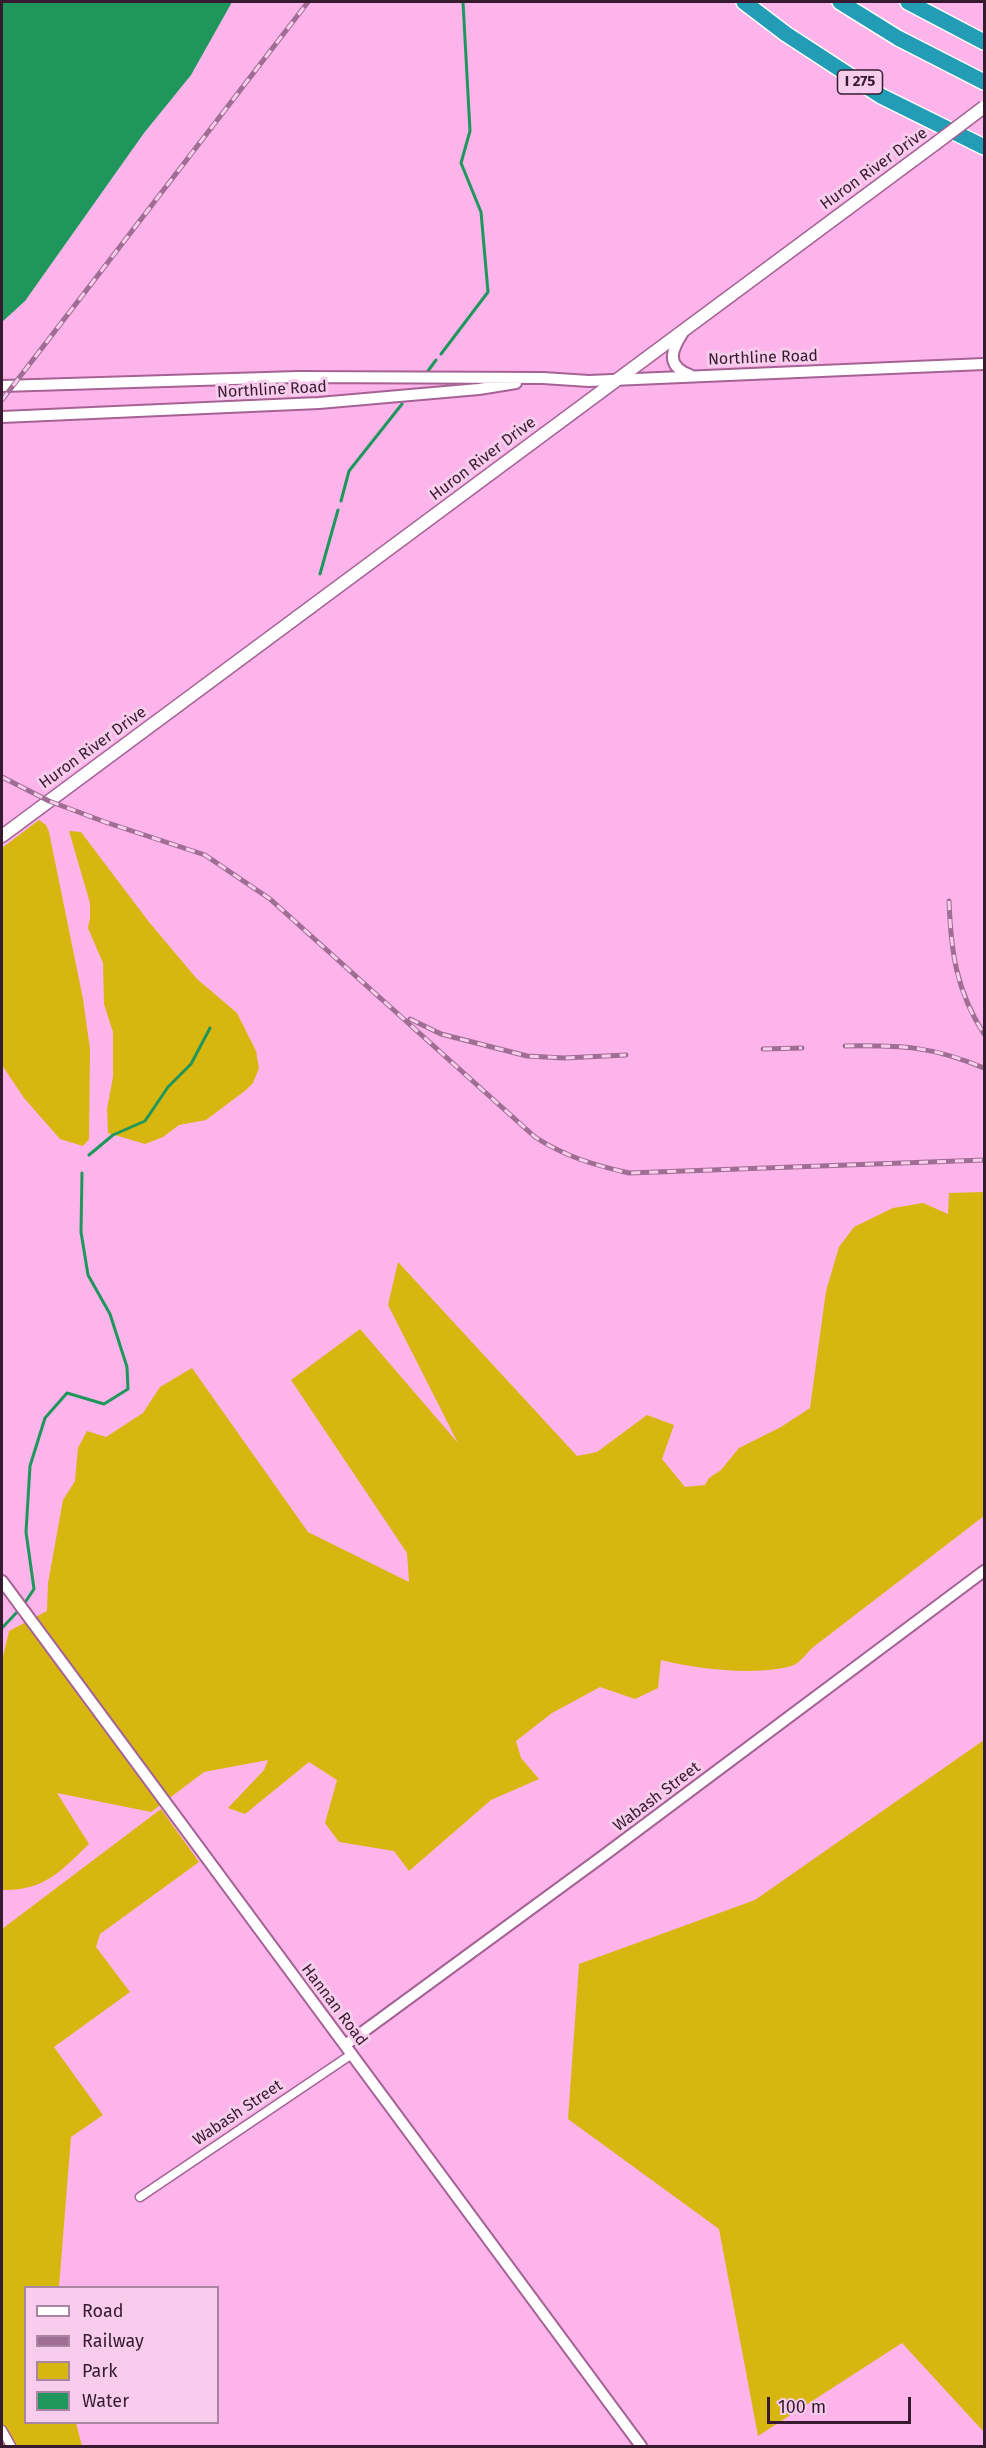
<!DOCTYPE html>
<html>
<head>
<meta charset="utf-8">
<style>
	body { margin:0 }
	#map { position:relative; width:986px; height:2448px; overflow:hidden; background:#fcb4ea; font-family:"Fira Sans",sans-serif }
	canvas { display:block }
	.frame { position:absolute; inset:0; border:3px solid #361b30; pointer-events:none }
	.legend { position:absolute; left:24px; top:2286px; width:195px; height:138px; box-sizing:border-box; background:#f8ccec; border:2px solid #aa85a1; margin:0; padding:8px 10px; list-style:none; font-size:18px; color:#361b30 }
	.legend li { display:flex; align-items:center; gap:12px; height:30px }
	.legend b { width:30px; border:2px solid #aa85a1 }
	.scale { position:absolute; left:767px; top:2397px; width:144px; height:27px; box-sizing:border-box; border:3px solid #361b30; border-top:0; padding-left:8px; font-size:18px; line-height:21px; white-space:nowrap; color:#361b30; -webkit-text-stroke:4px #f8ccec; paint-order:stroke }
</style>
</head>
<body>
<div id="map">
<canvas width="986" height="2448"></canvas>
<div class="frame"></div>
<ul class="legend">
<li><b style="height:8px;background:#fff"></b>Road</li>
<li><b style="height:8px;background:#a06d94"></b>Railway</li>
<li><b style="height:16px;background:#d7b70f"></b>Park</li>
<li><b style="height:16px;background:#1f975c"></b>Water</li>
</ul>
<div class="scale">100 m</div>
</div>
<script>
const ctx = document.querySelector('canvas').getContext('2d');
ctx.lineJoin = 'round';
function paint(path, color) {
  ctx.fillStyle = color;
  ctx.fill(path, 'evenodd');
}
function strokePath(path, color, width, dash) {
  ctx.strokeStyle = color;
  ctx.lineWidth = width;
  ctx.lineCap = dash ? 'butt' : 'round';
  ctx.setLineDash(dash || []);
  ctx.stroke(path);
}
function drawText(font, color, halo, rows, align = 'center') {
  ctx.font = font + ' "Fira Sans",sans-serif';
  ctx.lineWidth = 6;
  ctx.setLineDash([]);
  ctx.textBaseline = 'middle';
  ctx.strokeStyle = halo;
  ctx.fillStyle = color;
  for (const [text, x, y, turn = 0] of rows) {
    ctx.save();
    ctx.translate(x, y);
    ctx.rotate((+turn || 0) * Math.PI / 180);
    ctx.textAlign = isNaN(turn) ? turn : align;
    if (halo) ctx.strokeText(text, 0, 0);
    ctx.fillText(text, 0, 0);
    ctx.restore();
  }
}
const green = new Path2D(`
	M39 820 46 825 49 832 83 999 90 1049 89 1139 83 1146 60 1139 24 1098 2 1065V848Z
	M69 831 81 832 149 922 197 979 237 1013 256 1051 259 1068 253 1083 246 1090 206 1120 179 1125 163 1137 145 1144 108 1133 107 1109 113 1077V1032L104 1004 103 963 88 928 90 918V903Z
	M984 1192V1516L812 1648C806 1654 799 1664 791 1666 757 1676 696 1669 661 1660L658 1688 635 1699 600 1687 552 1713 516 1741 521 1758 539 1779 491 1800 409 1871 394 1851 339 1842 325 1823 337 1780 309 1762 245 1814 228 1808 264 1770 268 1760 204 1772 151 1812 57 1793 89 1844C61 1871 44 1891 2 1890V1661L9 1631 47 1611 48 1583 63 1500 75 1481 78 1448 87 1431 106 1437 143 1413 160 1387 192 1368 308 1532 409 1582 407 1553 291 1380 360 1329 458 1443 388 1305 398 1262 577 1456 597 1452 647 1415 674 1425 662 1459 685 1487 705 1485 709 1478 721 1470 739 1448 781 1427 810 1408 826 1291 839 1247 854 1227 893 1208 923 1203 948 1214 949 1193Z
	M984 1740V2432L902 2343 758 2436 719 2229 568 2119 579 1964 755 1900Z
	M161 1809 199 1862 100 1934 96 1947 130 1992 54 2047 103 2115 71 2137 59 2287 26 2288V2422L76 2423 82 2446H2V1929Z`);
const water = new Path2D(`
	M2 2H232L191 75 144 133 25 301 2 322Z`);
const stream = new Path2D(`
	M441 354 488 292 481 212 461 163 470 131 463 2
	M425 375 436 360
	M341 501 349 471 402 404
	M320 574 338 510
	M89 1155 113 1135 145 1121 168 1087 191 1064 210 1028
	M24 1604 34 1589 26 1532 30 1466 45 1418 67 1393 104 1404 128 1389 127 1367 110 1314 88 1275 81 1232 82 1173
	M2 1628 20 1609`);
const minor = new Path2D(`
	M140 2197 352 2054
	M2 2430 11 2446`);
const tertiary = new Path2D(`
	M682 334C671 351 666 366 690 375
	M2 386 298 377 543 378 589 381 984 364
	M2 417 319 403 479 389 516 383
	M2 1581 641 2446
	M345 2045 603 1856 984 1571`);
const secondary = new Path2D(`
	M2 836 935 144`);
const motorway = new Path2D(`
	M744 2 786 34 881 96 984 147
	M840 2 898 38 984 82
	M908 2 984 42`);
const rail = new Path2D(`
	M2 400 308 2
	M2 777 49 801 105 822 205 855 270 899 535 1137C566 1157 594 1165 629 1173L984 1160
	M949 901C951 952 956 990 984 1034
	M410 1019 441 1034 527 1056 564 1058 626 1055
	M845 1046C901 1045 931 1046 984 1068
	M763 1049 802 1048`);
const secondaryBridge = new Path2D(`
	M935 144 984 107`);
const shields = [
	[860,82,45]
];
const shieldNames = [
	["I 275",860,82]
];
const streetNames = [
	["Huron River Drive",874,169,-36],
	["Northline Road",763,358,-2],
	["Northline Road",272,390,-3],
	["Huron River Drive",483,459,-37],
	["Huron River Drive",93,748,-36],
	["Wabash Street",657,1797,-37],
	["Hannan Road",334,2005,53],
	["Wabash Street",238,2113,-34]
];
paint(green, '#d7b70f');
paint(water, '#1f975c');
strokePath(stream, '#1f975c', 3);
strokePath(minor, '#a56295', 11);
strokePath(tertiary, '#a56295', 14);
strokePath(secondary, '#a56295', 15);
strokePath(motorway, '#fff', 18);
strokePath(minor, '#fff', 8);
strokePath(tertiary, '#fff', 10);
strokePath(secondary, '#fff', 12);
strokePath(motorway, '#239cb5', 15);
strokePath(rail, '#a06d94', 5);
strokePath(rail, '#f8ccec', 3, [9]);
strokePath(secondaryBridge, '#a56295', 15, []);
strokePath(secondaryBridge, '#fff', 12);
for (const [x, y, w] of shields) {
  const box = new Path2D();
  box.roundRect(x - w / 2, y - 12, w, 24, 4.5);
  ctx.fillStyle = '#f8ccec';
  ctx.fill(box);
  strokePath(box, '#361b30', 1.5);
}
drawText('bold 15px', '#361b30', null, shieldNames);
drawText('16px', '#361b30', '#f8ccec', streetNames);
</script>
</body>
</html>
